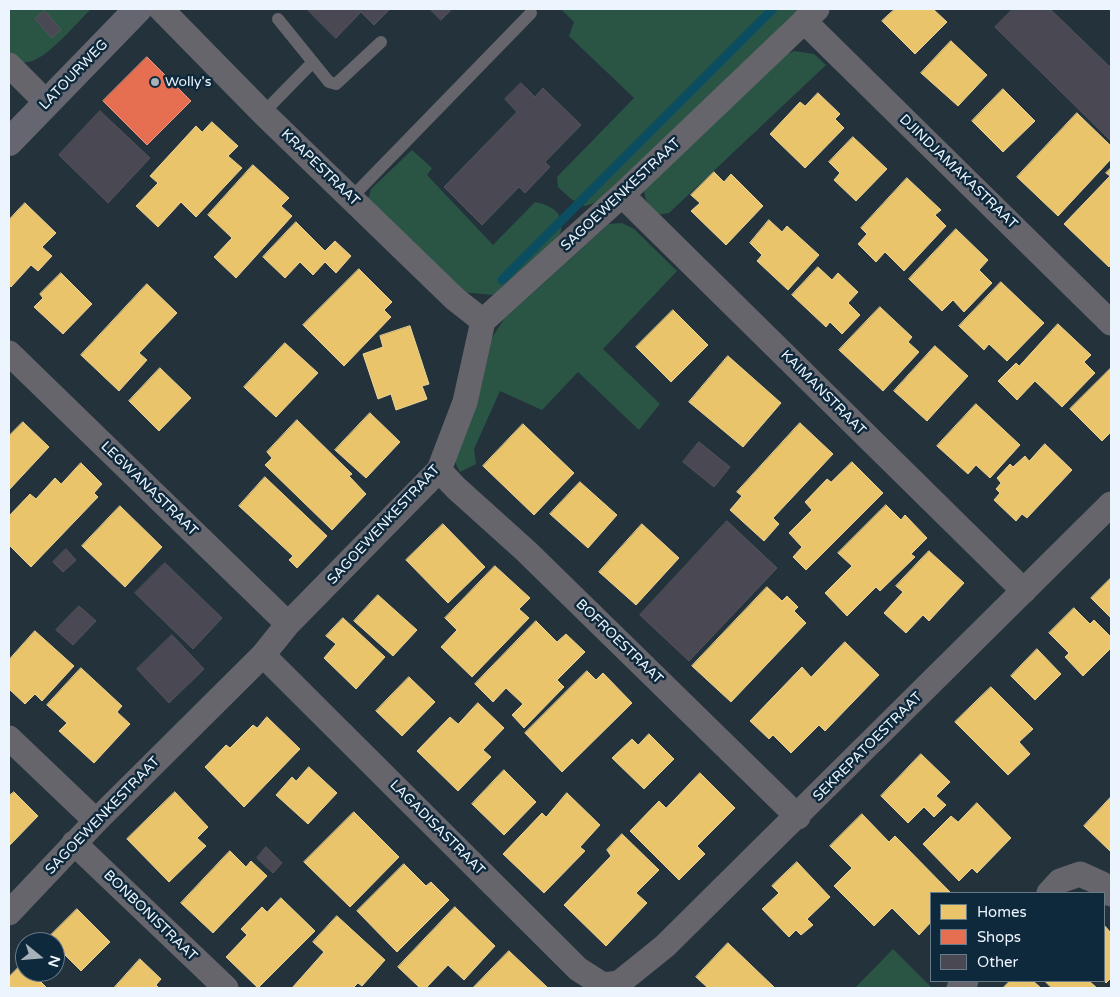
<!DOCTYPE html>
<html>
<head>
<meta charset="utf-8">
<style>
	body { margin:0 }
	#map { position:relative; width:1120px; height:997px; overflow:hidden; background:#24323c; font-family:"Varela Round",sans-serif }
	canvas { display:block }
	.frame { position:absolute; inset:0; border:10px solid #ecf5fd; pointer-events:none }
	.legend { position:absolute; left:930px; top:892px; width:175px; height:90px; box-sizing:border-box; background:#0f293c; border:1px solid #677b89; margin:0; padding:6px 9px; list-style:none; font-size:15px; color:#ecf5fd }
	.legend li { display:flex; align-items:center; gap:10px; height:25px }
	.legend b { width:25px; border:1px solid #677b89 }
	.north { position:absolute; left:15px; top:932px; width:50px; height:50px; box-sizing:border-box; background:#0f293c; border:1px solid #677b89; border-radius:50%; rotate:107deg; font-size:14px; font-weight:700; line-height:20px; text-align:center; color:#ecf5fd }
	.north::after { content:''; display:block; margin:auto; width:18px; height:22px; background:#a6b1b9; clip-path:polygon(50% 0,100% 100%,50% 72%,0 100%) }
</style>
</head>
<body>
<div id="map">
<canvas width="1120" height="997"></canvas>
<div class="frame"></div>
<ul class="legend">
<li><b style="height:14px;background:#e9c46a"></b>Homes</li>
<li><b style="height:14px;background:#e76f51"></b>Shops</li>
<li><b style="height:14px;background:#4a4953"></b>Other</li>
</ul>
<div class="north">N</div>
</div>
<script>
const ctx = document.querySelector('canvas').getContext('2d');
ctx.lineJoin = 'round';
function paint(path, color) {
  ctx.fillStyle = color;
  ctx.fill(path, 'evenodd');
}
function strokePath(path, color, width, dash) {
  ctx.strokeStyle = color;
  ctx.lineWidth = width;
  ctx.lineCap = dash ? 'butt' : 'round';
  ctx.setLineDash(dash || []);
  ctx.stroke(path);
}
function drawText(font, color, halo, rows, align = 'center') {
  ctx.font = font + ' "Varela Round",sans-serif';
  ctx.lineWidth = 5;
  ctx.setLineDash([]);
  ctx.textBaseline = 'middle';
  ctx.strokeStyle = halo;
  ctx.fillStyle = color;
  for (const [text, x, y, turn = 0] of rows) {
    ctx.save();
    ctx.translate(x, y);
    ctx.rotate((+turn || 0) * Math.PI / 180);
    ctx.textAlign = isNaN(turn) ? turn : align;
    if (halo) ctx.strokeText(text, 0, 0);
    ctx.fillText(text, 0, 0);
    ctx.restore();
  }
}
const green = new Path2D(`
	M9 9H91C77 22 46 61 27 62 20 63 15 59 9 56Z
	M561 9H802L601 201 585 206 571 199 558 187 557 177 634 98 569 36 574 22Z
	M794 51 814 54 826 65 669 213 656 215 646 200 644 191 782 56Z
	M412 150 432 168 427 175 493 245 535 202C552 205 567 215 560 234L516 282 494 295 461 292 368 199 371 189Z
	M622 223 634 229 677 271 603 349 660 404 639 430 578 372 542 410 500 391 474 449 476 464 460 472 452 456 488 344 504 319 609 224Z
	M893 949 932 988H855Z`);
const homes = new Path2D(`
	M895 9H933L947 22 915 54 882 21Z
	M951 41 987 75 958 106 921 73Z
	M1003 89 1035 121 1003 152 972 121Z
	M818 93 840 114 835 119 844 128 805 168 770 134 800 102 805 106Z
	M1077 113 1111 146V159L1058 216 1017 177Z
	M212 122 238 146 228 156 242 168 196 217 181 202 158 227 136 206 158 183 150 176 196 126 202 132Z
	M853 137 887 169 856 201 834 180 840 173 829 162Z
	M253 165 289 198 281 206 292 216 236 278 214 257 232 238 208 215Z
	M1111 168V264L1109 267 1064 224 1110 176 1106 173Z
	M714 172 724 182 731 174 763 206 726 245 691 211 700 203 691 195Z
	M907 178 941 210 935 215 946 226 904 271 885 252 876 262 858 244 867 234 861 228Z
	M25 203 56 233 42 247 52 256 38 271 31 265 11 287 9 285V220Z
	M769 220 782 232 787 226 819 255 788 290 757 261 762 255 750 243Z
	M296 222 325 251 335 241 351 256 336 273 325 262 313 275 300 262 285 278 263 257Z
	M956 229 988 260 979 270 992 283 964 312 953 300 942 311 909 279Z
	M818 267 832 280 838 273 858 292 848 303 860 315 842 334 830 322 826 327 792 295Z
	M359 269 392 302 384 310 391 317 344 366 303 325Z
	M61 273 92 304 63 334 34 307 43 298 40 294Z
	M1001 282 1044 323 1007 361 989 344 984 350 959 326Z
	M147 284 177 313 139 353 147 360 119 391 81 355Z
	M880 307 912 337 908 342 919 352 883 391 839 350Z
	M673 310 708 345 671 382 636 347Z
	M1058 324 1091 355 1084 362 1095 373 1062 407 1035 381 1017 400 998 381 1016 363 1019 366Z
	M410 326 429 384 422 386 427 399 396 410 391 394 378 399 363 354 383 347 380 336Z
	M285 343 318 373 276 417 244 387Z
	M935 346 968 376 927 421 894 391Z
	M728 356 781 403 743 447 689 402Z
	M160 368 191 398 159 431 129 401Z
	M1111 368V432L1102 441 1070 409Z
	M976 404 1020 445 990 478 976 465 968 474 937 446Z
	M370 413 400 442 366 478 335 450Z
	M297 420 352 474 349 476 366 494 332 530 265 465 272 458 267 452Z
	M23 422 49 447 9 490V436Z
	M800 423 833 454 773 518 779 524 764 541 730 510 742 496 737 492Z
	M523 424 574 473 534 515 483 466Z
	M1045 444 1072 470 1027 518 1022 514 1016 521 994 500 1000 493 996 489 1001 483 997 478 1010 464 1013 467 1025 456 1029 461Z
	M852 462 883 493 806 570 793 557 802 547 789 533 812 510 805 502 827 479 831 482Z
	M81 463 102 484 94 493 98 497 31 567 9 545V516L30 494 36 499 55 478 61 484Z
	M265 477 327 536 297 568 289 560 293 556 239 506Z
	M580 482 617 515 588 548 550 514Z
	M886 505 901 520 905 515 927 538 911 554 915 557 880 591 876 587 847 616 825 593 852 566 838 553Z
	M120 506 162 547 125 587 82 546Z
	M443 524 485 567 448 603 406 560Z
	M642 524 679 558 636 605 599 572Z
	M929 551 964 583 929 621 923 615 906 633 884 613 903 592 896 586Z
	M495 566 530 598 519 609 529 618 472 677 441 647 457 630 445 618Z
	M1111 578V618L1091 598Z
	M767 587 782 601 787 596 798 607 794 611 806 623 731 702 692 666Z
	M378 595 417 630 393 656 354 621Z
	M1074 608 1090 624 1094 620 1111 637V648L1083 676 1065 657 1069 653 1049 633Z
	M343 618 385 657 356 689 324 658 336 644 326 636Z
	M536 621 557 642 566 634 585 652 557 680 564 687 524 728 512 715 523 704 506 688 493 702 475 684Z
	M35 631 74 666 42 701 35 694 25 704 9 689V660Z
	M845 642 879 675 825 731 819 725 791 753 773 735 769 739 750 721 802 667 811 677Z
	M1037 649 1061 674 1035 700 1011 676Z
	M81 668 122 706 117 712 130 724 94 763 59 731 67 723 47 705Z
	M587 671 596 680 603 673 632 703 562 772 525 733Z
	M409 677 435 702 402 736 376 711Z
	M991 687 1033 729 1019 742 1030 754 1008 775 955 722Z
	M478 703 504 728 483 750 491 757 458 791 417 751 450 717 458 724Z
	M267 717 300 749 244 807 205 767 226 745 230 748 253 725 257 728Z
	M649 734 674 759 644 789 612 758 632 739 638 745Z
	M921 754 950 782 936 796 946 805 934 817 924 807 908 823 881 796Z
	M309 767 337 793 308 824 276 795 292 777 296 781Z
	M504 770 536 802 504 835 472 804Z
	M700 773 735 808 697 846 705 854 679 880 630 831 659 801 666 808Z
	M14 792 38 816 9 846V796Z
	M175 792 208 827 197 838 206 846 169 882 127 839Z
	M567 793 600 825 580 847 585 851 544 893 503 854 542 813 546 817Z
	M1111 797V852L1084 826Z
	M977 803 1011 838 977 873 972 868 959 881 923 844 951 816 958 822Z
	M354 812 399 857 350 907 304 862Z
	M862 814 889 842 895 836 951 893H931V922L919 935 892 908 874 926 834 886 852 868 830 846Z
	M622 834 659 870 636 893 647 903 606 946 564 905 611 856 607 850Z
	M230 851 246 867 251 861 267 876 213 933 181 903Z
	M797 862 830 897 807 919 813 925 801 935 796 930 789 937 762 909 779 893 772 886Z
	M404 864 426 886 431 882 449 900 397 952 357 911Z
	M281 898 315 931 258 988 226 957 247 935 241 929 262 907 267 912Z
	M455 907 495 946 464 980 448 965 426 988H420L398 967Z
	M77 909 110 942 81 971 55 945V942L48 938Z
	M337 916 385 960 362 986 358 983 353 988H292L324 952 313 942Z
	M1104 925 1111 933V978L1106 983 1104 981Z
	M728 943 775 988H708L696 977Z
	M509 951 548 988H473Z
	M140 959 161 979 156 985 159 988H114Z
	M22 964 25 966V972H31L47 988H9V977Z
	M1010 981H1033L1041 988H1003Z
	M1045 981H1089L1097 988H1052Z`);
const shops = new Path2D(`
	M147 57 191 101 147 145 103 101Z`);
const stream = new Path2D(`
	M502 280 773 9`);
const building = new Path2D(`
	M307 9H390L374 25 361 12 336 38Z
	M430 9H452L441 20Z
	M1013 9H1050L1111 68V141L995 27Z
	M45 11 61 30 52 38 35 19Z
	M521 83 535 97 543 88 581 125 545 162 550 167 525 193 519 187 482 225 444 187 517 112 505 99Z
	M100 111 150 158 108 203 59 155Z
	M699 442 730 467 714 487 683 462Z
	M727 521 777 568 689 661 640 615Z
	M66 549 76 560 63 572 53 562Z
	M165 563 222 618 193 649 135 593Z
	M79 606 96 621 73 645 56 630Z
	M172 635 204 669 169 703 137 669Z
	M266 847 282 863 273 873 257 858Z`);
const lane = new Path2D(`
	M278 19 329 82 336 84 381 42
	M263 113 312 63
	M351 198 531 13`);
const street = new Path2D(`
	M161 9 263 113 455 299 483 321
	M804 21 1111 323
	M9 65 47 103
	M622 195 1024 591
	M9 353 288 624
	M439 470 456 488 526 551 798 817
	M263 655 578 969 603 985 619 983 665 946 1111 504
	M9 738 96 821
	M74 843 226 988
	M1049 893 1060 881 1080 874 1102 884 1111 894
	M9 913 96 821 263 655 288 624 439 470 465 402 483 321 622 195 817 9
	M959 988 966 981`);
const primary = new Path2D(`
	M9 142 138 9`);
const markers = [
	[155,82,5,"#a6b1b9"]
];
const streetNames = [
	["LATOURWEG",74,75,-46],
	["KRAPESTRAAT",320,168,44],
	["DJINDJAMAKASTRAAT",958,172,44],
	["SAGOEWENKESTRAAT",621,195,-43],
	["KAIMANSTRAAT",823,393,45],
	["LEGWANASTRAAT",149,489,44],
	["SAGOEWENKESTRAAT",384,525,-47],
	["BOFROESTRAAT",619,642,44],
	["SEKREPATOESTRAAT",868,747,-45],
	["SAGOEWENKESTRAAT",103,816,-46],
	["LAGADISASTRAAT",437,828,45],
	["BONBONISTRAAT",150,916,44]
];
const poiNames = [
	["Wolly's",165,82]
];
paint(green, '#2a5545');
paint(homes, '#e9c46a');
strokePath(homes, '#ead396', 1);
paint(shops, '#e76f51');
strokePath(shops, '#e89785', 1);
strokePath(stream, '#0b4e61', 9);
paint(building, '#4a4953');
strokePath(building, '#54545c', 1);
strokePath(lane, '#67656c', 12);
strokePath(street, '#67656c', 25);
strokePath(primary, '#65666f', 28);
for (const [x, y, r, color] of markers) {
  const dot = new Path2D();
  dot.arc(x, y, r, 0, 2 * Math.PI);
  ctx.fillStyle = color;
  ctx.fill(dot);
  strokePath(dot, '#0f293c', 2);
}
drawText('14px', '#ecf5fd', '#0f293c', streetNames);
drawText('14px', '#ecf5fd', '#0f293c', poiNames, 'left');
</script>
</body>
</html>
